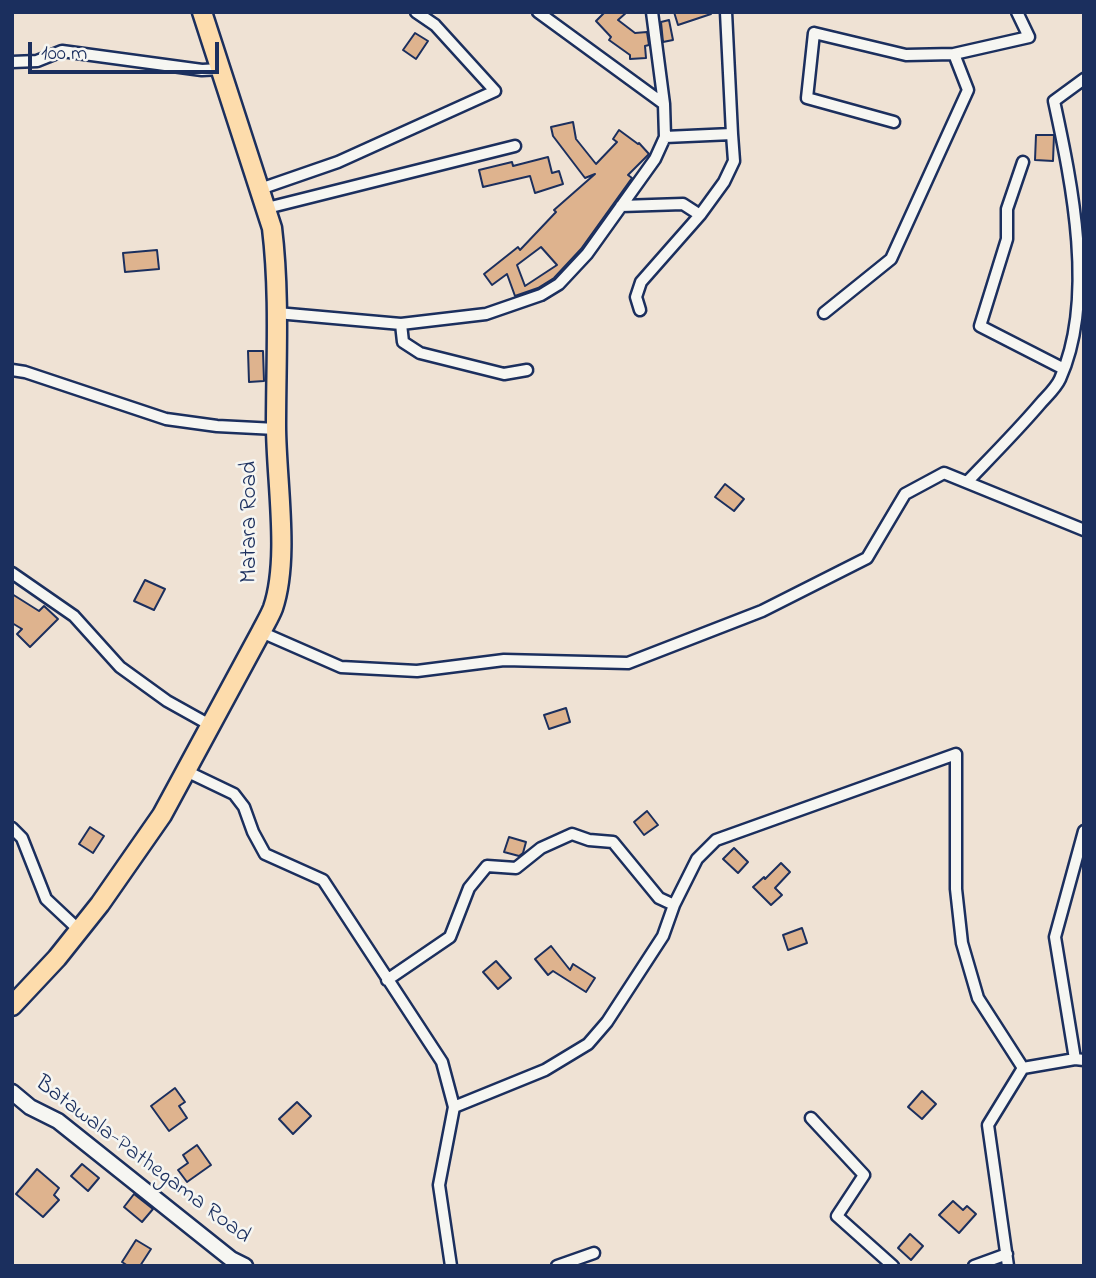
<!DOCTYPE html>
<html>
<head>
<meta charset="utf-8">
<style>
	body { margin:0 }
	#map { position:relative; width:1096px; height:1278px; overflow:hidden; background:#efe2d4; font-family:"Indie Flower",sans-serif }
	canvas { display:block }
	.frame { position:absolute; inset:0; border:14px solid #1b2f5e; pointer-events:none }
	.scale { position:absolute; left:28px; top:42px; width:191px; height:32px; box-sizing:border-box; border:4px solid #1b2f5e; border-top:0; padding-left:9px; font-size:21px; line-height:24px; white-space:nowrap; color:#1b2f5e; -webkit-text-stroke:5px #f6f6f2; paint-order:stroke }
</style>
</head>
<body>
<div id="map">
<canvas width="1096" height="1278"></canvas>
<div class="frame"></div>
<div class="scale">100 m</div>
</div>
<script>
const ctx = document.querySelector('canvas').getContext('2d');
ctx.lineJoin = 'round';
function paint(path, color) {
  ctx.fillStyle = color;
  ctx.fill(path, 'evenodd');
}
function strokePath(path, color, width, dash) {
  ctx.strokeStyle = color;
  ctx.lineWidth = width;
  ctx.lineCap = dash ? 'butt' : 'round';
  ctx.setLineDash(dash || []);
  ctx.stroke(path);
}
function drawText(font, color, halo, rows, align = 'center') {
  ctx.font = font + ' "Indie Flower",sans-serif';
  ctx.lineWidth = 5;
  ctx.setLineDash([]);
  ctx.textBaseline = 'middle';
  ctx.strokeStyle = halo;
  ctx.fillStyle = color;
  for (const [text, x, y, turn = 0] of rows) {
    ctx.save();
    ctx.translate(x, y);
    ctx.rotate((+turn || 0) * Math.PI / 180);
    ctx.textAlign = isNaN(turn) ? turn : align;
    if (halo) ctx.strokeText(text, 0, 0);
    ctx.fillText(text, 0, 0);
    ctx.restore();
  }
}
const building = new Path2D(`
	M605 12H627L618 20 635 33 647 32 649 45 645 46 646 58 630 59V55L609 40 611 37 596 21Z
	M674 12H711V14L678 25Z
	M669 20 673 40 663 42 661 22Z
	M415 33 428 41 416 59 403 50Z
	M573 122 576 139 596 164 617 142 613 139 619 130 638 144 639 143 649 154 628 175 632 178 581 249 554 278 538 288 515 296 507 274 492 285 484 274 518 247 520 250 556 212 554 210 595 174 585 178 553 136 551 127ZM541 247 557 265 525 286 517 265Z
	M1036 135H1054L1053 161 1035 160Z
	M548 157 552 173 559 171 563 184 535 193 530 176 483 187 479 170 512 162 513 166Z
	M157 250 159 269 125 272 123 253Z
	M248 351H263L264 381 249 382Z
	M725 484 744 499 734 511 715 497Z
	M145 580 165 589 154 610 134 601Z
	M12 594 39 611 44 606 58 619 30 647 17 634 22 629 12 623Z
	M566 708 570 722 549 729 544 715Z
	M647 811 658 825 644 835 634 822Z
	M90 827 104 836 93 853 79 844Z
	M509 837 526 842 523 853 519 856 504 852Z
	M734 848 748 862 738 873 723 859Z
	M781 863 790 872 775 888 782 895 771 905 753 887 764 877 765 879Z
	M802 928 807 943 788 950 783 935Z
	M551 946 570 970 573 964 595 978 586 992 553 971 548 975 535 959Z
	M496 961 511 978 498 989 483 972Z
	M175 1088 185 1102 179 1106 187 1118 169 1131 151 1106Z
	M922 1091 936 1104 922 1119 908 1107Z
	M297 1102 311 1116 293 1134 279 1119Z
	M197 1145 211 1165 187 1182 178 1170 188 1163 183 1155Z
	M82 1164 99 1178 88 1191 71 1176Z
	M37 1169 59 1188 54 1195 59 1200 43 1217 16 1194Z
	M134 1194 153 1209 142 1222 124 1207Z
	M953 1201 963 1210 967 1206 976 1214 959 1233 939 1215Z
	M910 1234 923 1246 911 1260 898 1248Z
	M136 1240 151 1249 140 1266H128L122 1262Z`);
const street = new Path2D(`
	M538 12 664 104
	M726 12 732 134
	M12 62 37 61 62 51 202 70 220 69
	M894 122 807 98 814 33 906 55 954 54
	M1023 162 1007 209V239L980 326 1064 369
	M260 189 338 162 495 91 435 25 416 12
	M621 206 683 204 700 215
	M267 208 515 146
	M640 310 636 297 641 282 700 215 724 182 734 161 732 134 665 137
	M277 313 401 324 486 314 541 295 559 284 587 254 655 159 665 137 664 104 652 12
	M824 313 891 259 968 90 954 54 1029 37 1017 12
	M401 324 403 342 420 353 504 374 527 370
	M12 370 25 372 166 419 217 426 276 429
	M967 482C992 456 1017 431 1040 404 1047 396 1056 388 1060 379 1096 299 1072 184 1054 101L1084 79
	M12 573 74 616 120 667 167 701 210 725
	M261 632 341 667 417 671 504 660 628 663 762 611 867 558 905 494 944 473 1084 530
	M186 771 234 794 244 807 253 832 265 854 323 880 442 1062 454 1107 439 1185 451 1266
	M12 828 22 838 46 899 79 930
	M387 980 450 937 469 888 487 866 516 868 541 848 572 834 589 840 613 842 659 898 674 905
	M1075 1059 1055 937 1084 831
	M454 1107 545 1070 588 1044 607 1022 663 936 674 905 697 859 716 840 956 754V889L962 943 978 998 1023 1068
	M811 1118 864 1175 837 1216 893 1266
	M557 1266 594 1253
	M974 1266 1007 1254
	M1008 1266 988 1125 1023 1068 1075 1059 1084 1060`);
const secondary = new Path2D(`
	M12 1092 30 1107 58 1121 231 1259 245 1266`);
const highway = new Path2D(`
	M12 1006 57 958 100 904 162 815 261 632C265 624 270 616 273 608 290 558 276 479 276 426 276 360 280 294 272 228L202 12`);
const streetNames = [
	["Matara Road",251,522,-90],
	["Batawala-Pathegama Road",142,1161,37]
];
paint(building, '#deb38e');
strokePath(building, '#1b2f5e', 2);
strokePath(street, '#1b2f5e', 15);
strokePath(secondary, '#1b2f5e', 19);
strokePath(highway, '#1b2f5e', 23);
strokePath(street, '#f6f6f2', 10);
strokePath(secondary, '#f6f6f2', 14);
strokePath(highway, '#fddcac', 18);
drawText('23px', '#1b2f5e', '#f6f6f2', streetNames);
</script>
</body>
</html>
